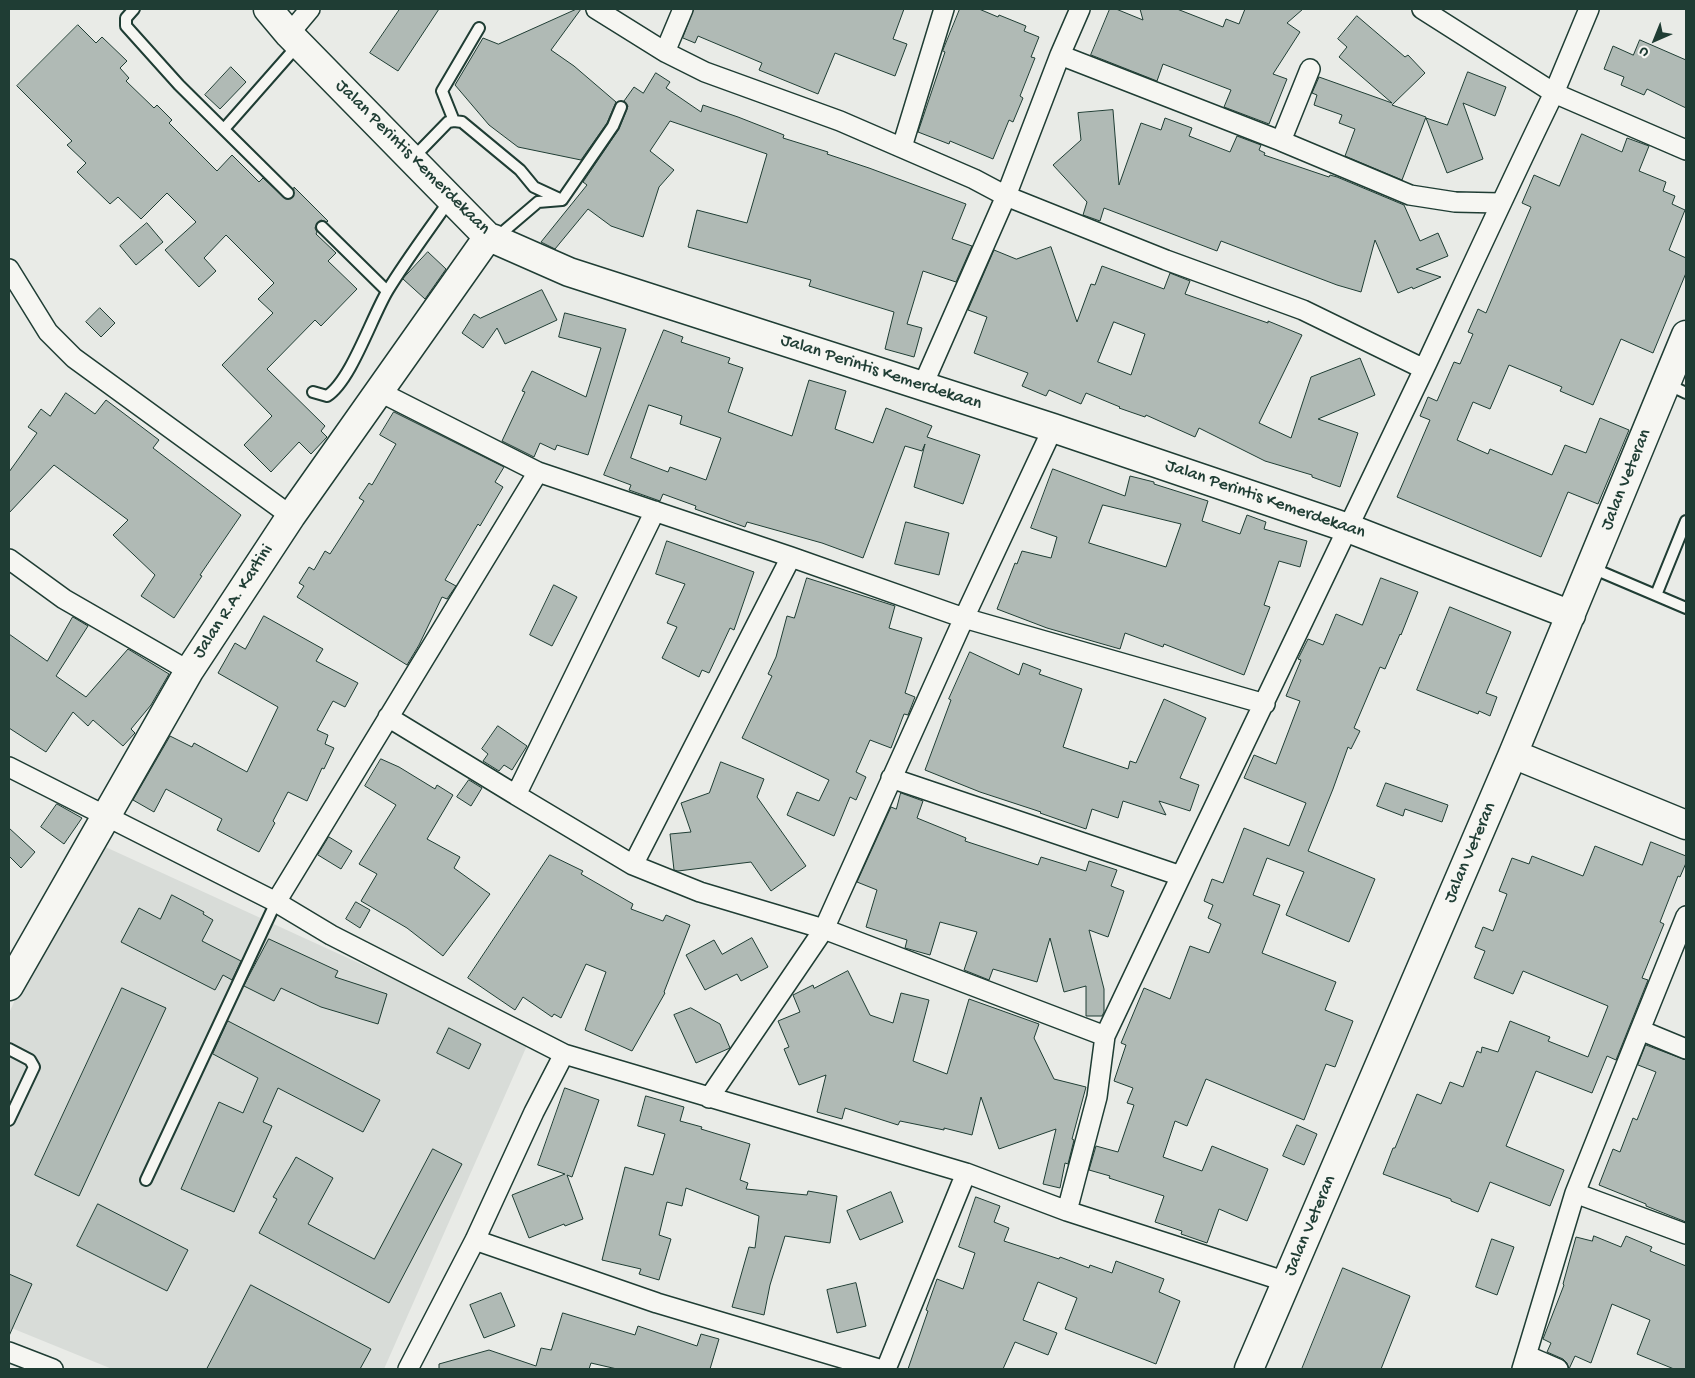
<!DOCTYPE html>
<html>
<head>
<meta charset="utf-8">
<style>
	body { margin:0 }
	#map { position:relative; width:1695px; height:1378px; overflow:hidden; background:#e9ebe7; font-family:"Gochi Hand",sans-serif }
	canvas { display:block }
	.frame { position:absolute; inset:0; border:10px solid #1f3d34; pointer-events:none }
	.north { position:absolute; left:1630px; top:15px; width:50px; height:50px; -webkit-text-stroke:4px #f6f6f2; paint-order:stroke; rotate:224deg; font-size:14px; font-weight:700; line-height:20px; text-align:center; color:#1f3d34 }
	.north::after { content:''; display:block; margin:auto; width:18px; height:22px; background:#1f3d34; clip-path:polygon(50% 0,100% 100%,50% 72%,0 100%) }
</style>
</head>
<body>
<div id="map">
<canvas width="1695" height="1378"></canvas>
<div class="frame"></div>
<div class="north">U</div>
</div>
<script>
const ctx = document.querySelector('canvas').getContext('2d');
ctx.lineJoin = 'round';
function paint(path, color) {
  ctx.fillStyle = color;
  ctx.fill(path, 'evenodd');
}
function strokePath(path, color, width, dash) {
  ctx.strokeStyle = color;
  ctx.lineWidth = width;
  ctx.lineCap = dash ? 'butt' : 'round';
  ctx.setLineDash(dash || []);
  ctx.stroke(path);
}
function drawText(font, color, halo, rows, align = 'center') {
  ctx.font = font + ' "Gochi Hand",sans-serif';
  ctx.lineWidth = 4;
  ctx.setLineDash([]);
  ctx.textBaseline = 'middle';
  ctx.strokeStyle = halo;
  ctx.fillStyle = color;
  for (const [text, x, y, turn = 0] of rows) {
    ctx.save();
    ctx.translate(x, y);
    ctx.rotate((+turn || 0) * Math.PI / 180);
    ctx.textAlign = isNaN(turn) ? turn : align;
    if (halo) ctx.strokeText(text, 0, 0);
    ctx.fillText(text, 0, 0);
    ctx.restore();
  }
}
const built = new Path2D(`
	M88 839 529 1041 384 1369H112L9 1327V1013Z`);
const building = new Path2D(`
	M400 9H439L398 71 370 53Z
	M577 9H581L551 50 574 66 616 102 607 123 581 160 518 147 489 125 455 85 483 38 498 44Z
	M694 9H904L893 39 907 44 895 76 835 53 818 94 759 70 762 63 698 36 695 43 683 38Z
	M960 9H979L998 17 999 15 1026 26 1024 31 1039 37 1031 57 1035 58 1020 96 1023 98 1013 122 1009 120 993 159 950 141 949 144 918 132 945 52 943 51Z
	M1110 9H1116L1143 20 1140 9H1177L1223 27 1226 19 1239 24 1245 9H1303L1287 23 1300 32 1273 74 1287 79 1269 124 1224 107 1231 90 1163 64 1157 81 1091 55Z
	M1357 16 1405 57 1408 55 1425 73 1392 105 1426 117 1402 180 1345 156 1355 129 1339 123 1342 115 1314 105 1317 95 1312 93 1319 77 1392 103 1339 57 1347 47 1338 39Z
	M78 25 96 43 102 37 127 61 120 68 129 78 126 81 154 108 157 105 172 120 169 123 217 171 232 155 259 182 263 178 286 199 293 197 294 187 328 221 327 222 321 220 317 223 315 228 317 232 316 234 336 253 328 261 357 289 321 326 315 320 267 369 325 426 321 431 327 437 311 454 299 442 271 472 244 445 272 416 222 365 273 313 258 299 274 283 226 235 204 258 216 271 199 287 165 250 196 222 167 193 141 219 118 197 110 204 77 172 86 163 67 145 72 141 17 86Z
	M1640 40 1686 60V108L1647 89 1644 95 1621 85 1624 77 1604 69 1613 46 1633 55Z
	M231 67 246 82 220 109 205 95Z
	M1468 72 1506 87 1495 116 1463 103 1483 159 1447 173 1426 118 1447 125Z
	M656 73 670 82 666 88 701 112 703 105 738 117 784 135 783 138 828 152 827 154 869 168 966 204 952 239 972 246 956 282 923 271 907 324 922 328 914 357 885 349 894 312 809 286 811 280 688 247 697 210 747 223 767 154 670 121 650 151 674 170 659 187 643 237 611 226 588 209 555 249 541 242 587 185 583 182 619 129 627 109 628 106 624 101 634 87 643 93Z
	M1113 110 1119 185 1141 123 1161 130 1165 118 1192 128 1189 136 1230 152 1237 136 1261 145 1259 150 1265 153 1264 155 1329 177 1330 175 1337 177 1404 205 1420 241 1438 233 1448 256 1416 269 1441 277 1413 289 1412 287 1398 293 1375 240 1361 292 1337 285 1221 241 1217 251 1104 208 1100 221 1083 215 1087 202 1053 165 1081 140 1078 113Z
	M1582 134 1622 152 1627 138 1649 146 1639 171 1666 182 1663 191 1675 196 1672 204 1685 210 1669 250 1686 258V273L1653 353 1621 339 1593 405 1560 391 1562 387 1509 365 1490 409 1473 402 1457 440 1488 454 1490 449 1552 475 1565 445 1586 453 1600 418 1629 430 1598 504 1568 492 1541 557 1397 497 1430 420 1420 416 1428 397 1437 401 1454 362 1460 364 1473 334 1468 332 1478 309 1486 313 1531 207 1522 203 1534 175 1559 186Z
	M147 223 163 242 136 265 120 246Z
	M1051 247 1077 322 1091 284 1095 285 1102 266 1164 289 1170 273 1190 281 1185 294 1268 323V321L1302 335 1259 423 1291 438 1311 377 1360 358 1375 395 1318 419 1358 433 1340 487 1312 477V475L1265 461 1199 428 1195 437 1146 415 1145 417 1119 408 1120 407 1086 393 1081 404 1049 390 1046 396 1022 386 1028 373 974 353 987 317 968 310 994 250 1016 259ZM1114 322 1145 334 1131 375 1098 362Z
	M428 252 446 269 425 299 403 279Z
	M542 290 557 320 505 344 497 328 483 348 462 333 474 314 480 318Z
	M100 308 115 323 101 337 86 322Z
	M565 313 626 329 588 455 557 445 555 450 540 443 534 457 502 441 525 392 522 391 532 371 586 397 601 348 559 337Z
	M664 330 683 337 681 342 730 358 728 363 743 368 728 412 792 436 809 380 846 391 835 429 873 443 886 408 932 426 927 437 980 455 963 504 914 487 925 444 922 451 905 446 863 558 822 543 747 522 745 527 695 509 696 506 663 494 660 501 629 490 631 485 604 475ZM649 405 682 416 680 424 721 438 706 480 670 467 668 472 631 458Z
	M66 393 95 414 106 400 159 440 153 448 241 515 200 575 202 576 174 618 141 596 155 575 113 535 128 520 54 465 9 513V472L37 433 28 427 41 409 50 416Z
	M394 412 504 467 495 482 503 487 480 526 478 524 445 580 456 586 447 599 442 597 419 645 407 665 297 597 304 586 299 583 309 567 314 570 325 551 330 554 364 501 359 498 369 483 372 485 396 444 380 435Z
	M1053 469 1125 496 1130 476 1154 482V484L1208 501 1202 521 1240 534 1247 515 1266 522 1264 529 1307 541 1300 567 1279 561 1264 605 1270 607 1244 675 1164 644 1163 647 1125 633 1120 649 1047 628 997 609 1015 563 1017 564 1022 551 1051 558 1057 537 1031 528ZM1103 505 1181 524 1166 567 1089 543Z
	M906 522 949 533 939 575 895 564Z
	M667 541 754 572 734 630 730 628 709 673 702 670 699 677 662 658 677 627 667 623 685 584 656 574Z
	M807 578 895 606 889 628 922 638 905 693 915 697 910 710 908 715 904 714 891 748 870 740 856 772 866 777 856 800 850 797 834 836 787 815 797 792 819 801 829 780 742 738 772 676 768 674 776 657 787 616 794 618Z
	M1381 578 1418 592 1401 635 1400 634 1385 669 1380 667 1354 728 1360 731 1351 749 1348 747 1333 789 1308 851 1375 879 1349 942 1286 915 1304 872 1267 858 1253 895 1280 905 1262 953 1336 982 1325 1010 1353 1021 1335 1067 1326 1064 1304 1120 1206 1079 1187 1126 1175 1121 1163 1157 1202 1171 1212 1146 1268 1169 1247 1221 1219 1209 1207 1243 1181 1234 1182 1231 1155 1222 1164 1196 1109 1178 1110 1176 1089 1170 1096 1146 1118 1152 1134 1105 1127 1103 1133 1088 1114 1081 1126 1045 1121 1043 1144 988 1170 999 1190 946 1209 953 1221 924 1208 918 1213 905 1204 901 1212 879 1223 883 1244 828 1289 846 1306 803 1244 778 1254 755 1276 764 1300 701 1286 696 1301 660 1298 659 1308 639 1323 645 1336 614 1362 625Z
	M554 585 577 597 552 646 530 635Z
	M1450 607 1511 632 1486 693 1497 697 1490 716 1479 711 1478 714 1417 690Z
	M264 616 323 649 316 661 358 683 345 707 333 701 317 730 328 735 325 744 334 748 324 769 322 768 307 801 288 792 273 821 275 823 259 852 217 830 222 819 166 789 154 812 133 800 170 736 192 747 194 743 247 772 278 707 218 673 235 643 245 649Z
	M73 617 88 626 56 676 86 697 128 649 169 674 151 705 131 729 135 733 123 746 93 720 88 726 73 712 46 752 9 728V634L47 661Z
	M970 652 1019 675 1023 663 1041 670 1039 674 1082 689 1063 747 1128 769 1130 761 1136 763 1164 699 1206 718 1180 778 1199 785 1190 811 1159 801 1166 815 1123 801 1118 818 1092 809 1086 829 1040 813 1041 812 980 792 925 770 951 700 949 699Z
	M498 726 527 746 512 770 504 765 499 771 483 761 488 754 482 749Z
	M381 759 399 767 435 789 437 785 453 795 427 839 460 857 454 868 490 894 443 956 407 928 361 901 377 874 359 864 396 805 365 786Z
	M721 762 764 779 757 797 806 866 771 891 751 862 678 871 674 870 670 834 691 832 681 803 709 793Z
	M469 780 482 788 471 806 457 797Z
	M1386 783 1448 805 1442 822 1405 809 1403 816 1377 806Z
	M901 793 923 801 917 818 966 838 965 841 1038 865 1041 857 1086 871 1089 861 1117 870 1111 886 1124 891 1108 937 1089 930 1104 989V1012L1102 1016H1086V986L1064 992 1050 938 1037 982 993 969 989 980 964 970 977 932 940 922 930 955 905 948 907 940 866 927 877 890 857 882 891 807 896 809Z
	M57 804 82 818 64 844 41 827Z
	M9 828 35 852 21 868 9 856Z
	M329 837 352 851 341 869 318 855Z
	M1651 842 1686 856V863L1680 877 1678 876 1660 922 1664 924 1642 978 1648 980 1616 1060 1607 1056 1592 1093 1536 1071 1506 1146 1564 1170 1550 1206 1490 1182 1478 1212 1451 1201V1199L1383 1174 1393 1148H1395L1417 1094 1441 1104 1450 1082 1463 1087 1477 1051 1481 1053 1482 1047 1498 1052 1510 1021 1550 1037 1548 1041 1588 1057 1608 1006 1523 971 1513 994 1474 978 1485 951 1475 947 1483 927 1493 931 1507 894 1499 891 1512 858 1529 864 1532 856 1583 876 1595 846 1642 865Z
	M550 855 583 871 581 874 633 904 631 909 663 921 666 915 690 925 664 992 665 993 632 1051 585 1030 606 972 586 964 561 1018 554 1014 552 1017 523 997 515 1010 468 978Z
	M172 895 204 912 203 914 213 920 202 941 241 961 232 980 223 975 215 990 121 942 139 908 160 919Z
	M356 902 370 910 360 928 346 919Z
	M752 938 768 967 741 981 737 974 705 990 686 955 714 940 722 954Z
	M269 939 338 971 335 977 387 994 378 1024 321 1007 281 988 274 1001 244 986Z
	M848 971 870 1015 893 1023 901 993 929 1000 913 1061 947 1074 969 999 1039 1024 1034 1038 1054 1079 1086 1087 1072 1139 1074 1140 1068 1164 1065 1163 1060 1188 1043 1184 1056 1129 999 1149 981 1097 972 1135 944 1128V1130L900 1121 898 1125 845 1108 842 1119 817 1112 826 1075 799 1085 784 1049 789 1047 778 1021 800 1012 793 995 813 985 814 988Z
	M122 988 166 1008 79 1196 35 1175Z
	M691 1008 720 1024 730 1048 696 1063 674 1015Z
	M228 1021 380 1100 363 1132 278 1088 263 1122 272 1126 234 1212 181 1189 219 1102 243 1113 258 1078 213 1054Z
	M449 1028 481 1044 469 1069 437 1053Z
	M1646 1045 1686 1060V1222L1646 1206V1204L1599 1185 1613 1149 1620 1152 1633 1118 1637 1120 1656 1072 1638 1065Z
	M565 1088 599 1100 572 1177 567 1175 583 1219 565 1226 564 1224 529 1238 512 1195 565 1174 538 1165Z
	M646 1096 684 1107 680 1121 702 1127 701 1129 750 1144 740 1180 748 1183 746 1189 807 1195 808 1191 837 1196 830 1243 785 1236 770 1285 764 1315 732 1307 749 1247 755 1248 759 1216 686 1188 682 1206 667 1202 659 1235 671 1239 659 1280 639 1274 641 1269 602 1260 625 1167 653 1175 665 1134 638 1126Z
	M1297 1125 1317 1134 1304 1165 1283 1156Z
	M433 1149 462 1164 389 1303 259 1233 277 1199 273 1197 296 1157 333 1178 308 1224 374 1259Z
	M891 1192 903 1222 860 1240 847 1211Z
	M976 1197 1000 1206 994 1222 1009 1228 1004 1241 1059 1259 1060 1257 1089 1268 1090 1265 1112 1273 1116 1261 1164 1279 1159 1292 1180 1301 1156 1364 1065 1329 1077 1298 1038 1282 1023 1320 1057 1333 1048 1355 1015 1342 1003 1369H908L928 1311 926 1310 937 1279 963 1289 975 1253 959 1247Z
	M98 1204 188 1250 167 1291 77 1246Z
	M1594 1236 1621 1247 1626 1236 1652 1247 1650 1251 1686 1266V1369H1674L1637 1354 1650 1320 1612 1304 1591 1363 1575 1356 1569 1369 1567 1363 1563 1359 1547 1352 1551 1343 1543 1339 1564 1285 1563 1284 1576 1237 1592 1241Z
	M1492 1239 1514 1247 1497 1295 1476 1287Z
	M1343 1268 1410 1296 1381 1369H1302Z
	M9 1274 32 1284 9 1336Z
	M856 1283 866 1326 837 1333 827 1290Z
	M251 1285 371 1349 360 1369H207Z
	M501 1293 515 1326 484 1338 470 1305Z
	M563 1313 635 1335 638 1326 697 1346 701 1334 719 1339 710 1369H617L591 1363 589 1369H439V1364L489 1350 536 1366 541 1348 551 1350Z`);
const lane = new Path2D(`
	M134 9 126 18V26L179 85 288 193
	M454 121 462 122 520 170 534 187 562 200 538 202 497 237
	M224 129 298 45
	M413 158 448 122 454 121 442 91 479 28
	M562 200 613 126 621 107
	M322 227 387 291
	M1667 384 1686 393
	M313 392 327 396C351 381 372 316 388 290 407 259 429 230 449 201
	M1592 568 1686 608
	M1656 595 1686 521
	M9 1049 30 1060 34 1067 9 1120
	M146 1180 276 902`);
const street = new Path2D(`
	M596 9 665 52 705 72 840 121 974 179 1006 196 1166 260 1303 310 1424 369
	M1422 9 1554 93 1589 9
	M289 34 310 9
	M665 52 683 9
	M1060 55 1281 141 1410 195 1455 202 1500 203
	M1281 141 1310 69
	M902 147 944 9
	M9 269 48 332 74 358 291 516
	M922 387 1006 196 1060 55 1080 9
	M378 391 538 472 791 557 964 618 1265 704
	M655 511 516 795 633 865 700 892 824 929 1105 1036
	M9 559 64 599 189 671
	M388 717 516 795
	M9 767 276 902 331 935 564 1054 966 1173 1067 1211 1287 1282
	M891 778 1181 876C1263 708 1344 539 1424 369 1467 277 1509 185 1554 93L1686 150
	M633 865 791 557
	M276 902 538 472
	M1640 1030 1686 916
	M709 1098 824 929 964 618 1053 428
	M1575 1193 1686 1234
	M1067 1211 1097 1097 1105 1036 1181 876
	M475 1240 657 1303 879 1369
	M9 1352 53 1369
	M1528 1356 1558 1369
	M408 1369 475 1240 534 1112 564 1054
	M886 1369 966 1173
	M1522 1369 1575 1193 1640 1030 1686 1049`);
const secondary = new Path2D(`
	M268 9 289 34 488 237 494 239 569 272 1053 428 1348 528 1571 615
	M1513 754 1686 825
	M9 986 189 671 291 516 488 237
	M1249 1369 1513 754 1686 335`);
const streetNames = [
	["Jalan Perintis Kemerdekaan",412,158,45],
	["Jalan Perintis Kemerdekaan",881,373,18],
	["Jalan Veteran",1627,480,-68],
	["Jalan Perintis Kemerdekaan",1265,500,19],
	["Jalan R.A. Kartini",234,602,-57],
	["Jalan Veteran",1471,853,-67],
	["Jalan Veteran",1311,1226,-67]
];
paint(built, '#d8dcd8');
paint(building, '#b0bab5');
strokePath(building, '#1f3d34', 1);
strokePath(lane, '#1f3d34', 14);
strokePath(street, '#1f3d34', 22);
strokePath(secondary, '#1f3d34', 31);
strokePath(lane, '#f6f6f2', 10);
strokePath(street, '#f6f6f2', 19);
strokePath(secondary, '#f6f6f2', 28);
drawText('18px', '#1f3d34', '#f6f6f2', streetNames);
</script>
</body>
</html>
